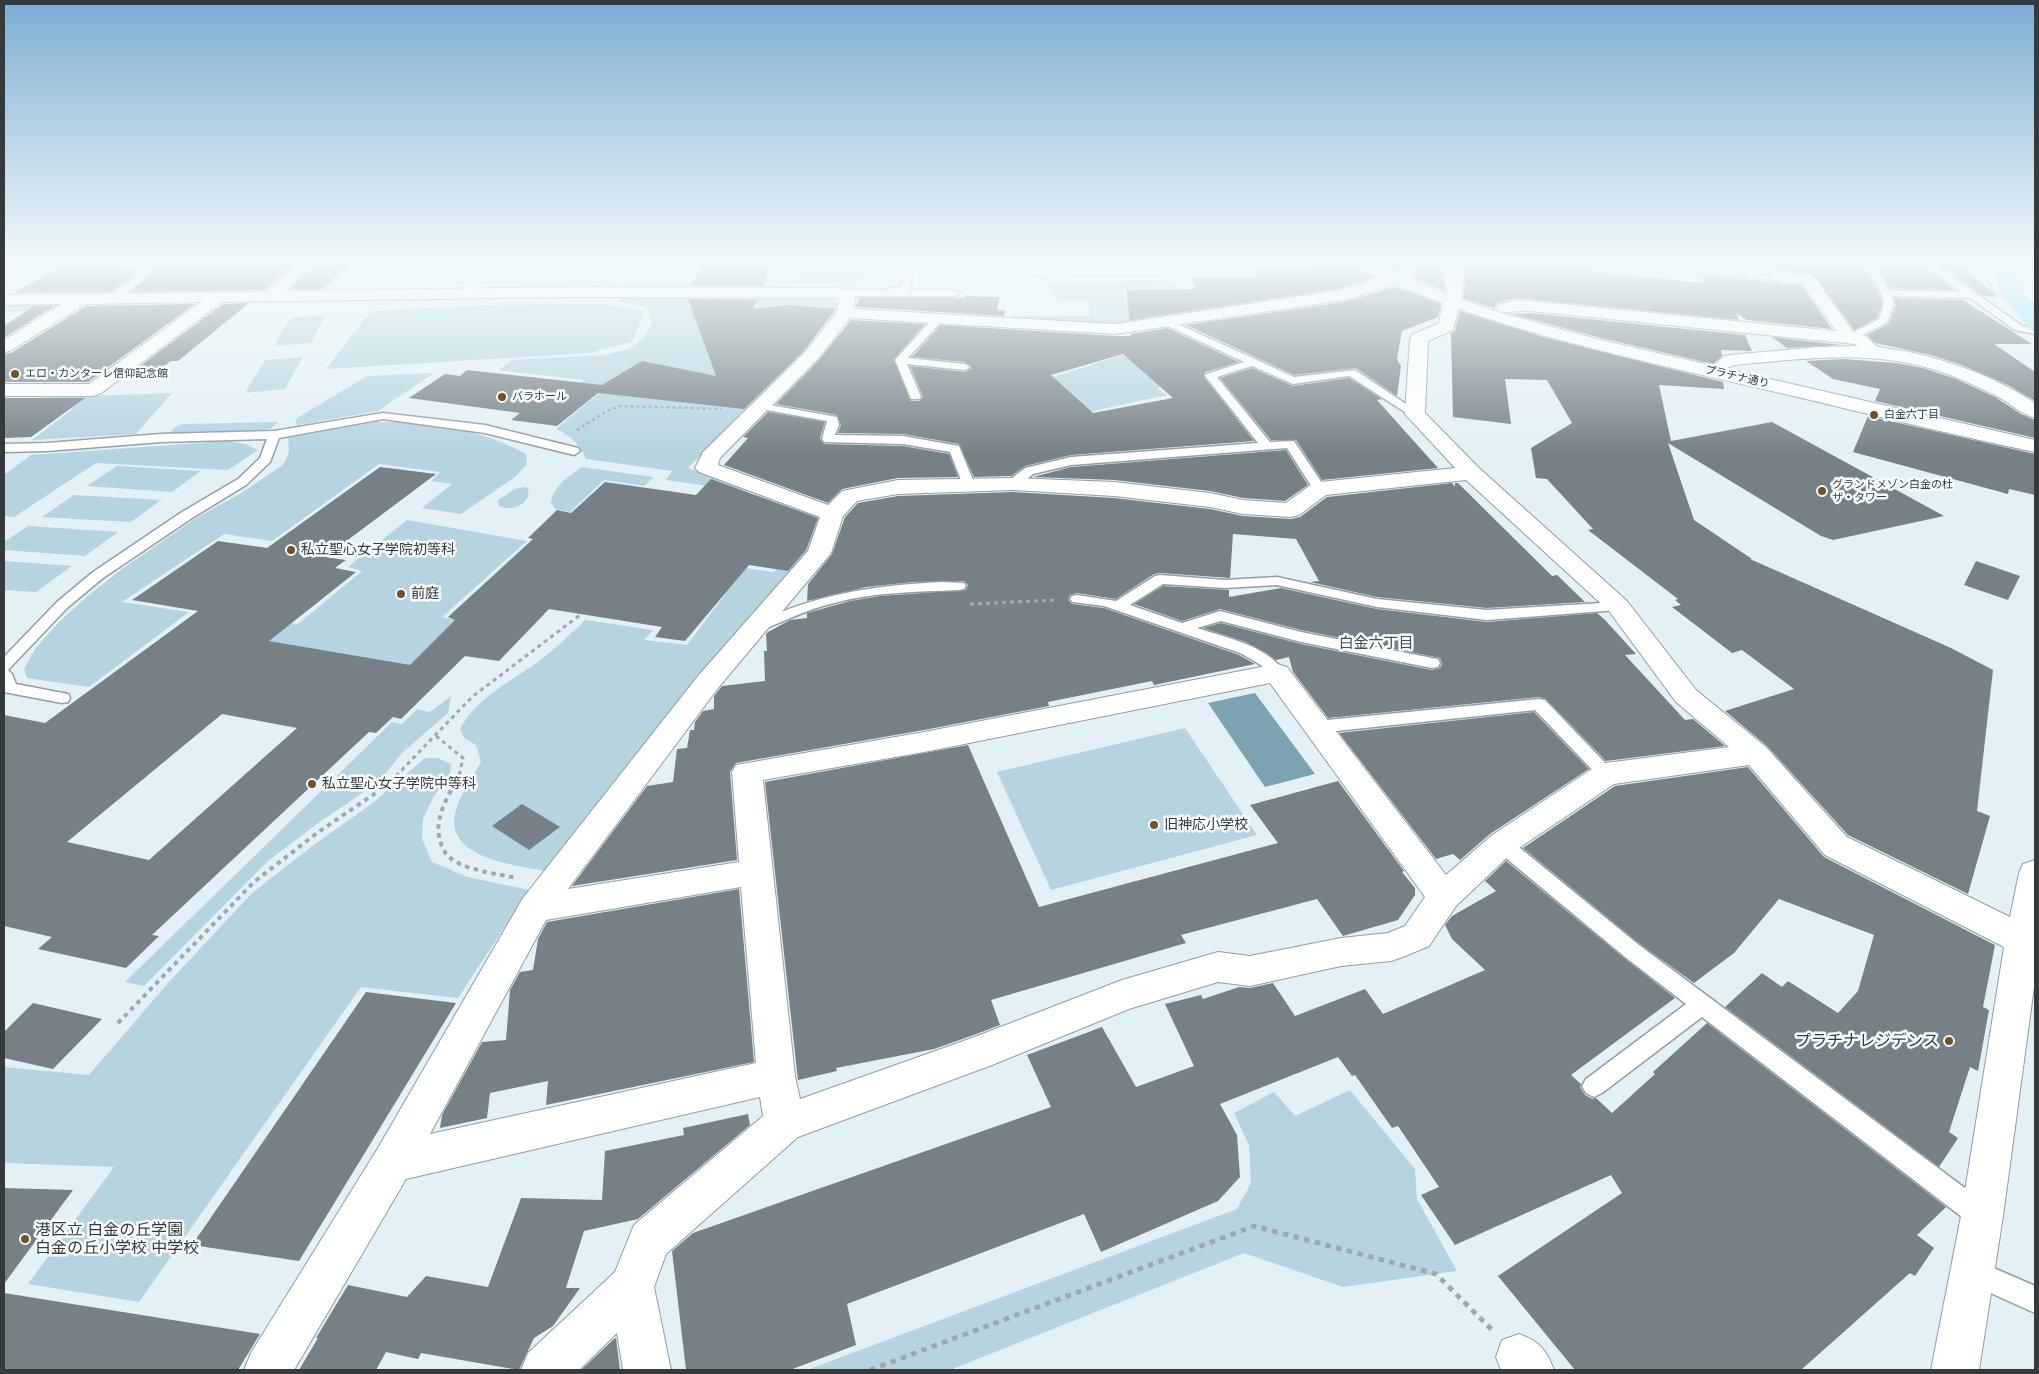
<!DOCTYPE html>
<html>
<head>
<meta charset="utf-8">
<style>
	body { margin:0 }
	#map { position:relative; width:2039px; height:1374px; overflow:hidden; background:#e3f1f6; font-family:"Open Sans",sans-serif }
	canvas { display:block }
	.frame { position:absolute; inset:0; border:5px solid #353a3c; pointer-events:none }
</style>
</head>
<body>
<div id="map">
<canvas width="2039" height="1374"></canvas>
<div class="frame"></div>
</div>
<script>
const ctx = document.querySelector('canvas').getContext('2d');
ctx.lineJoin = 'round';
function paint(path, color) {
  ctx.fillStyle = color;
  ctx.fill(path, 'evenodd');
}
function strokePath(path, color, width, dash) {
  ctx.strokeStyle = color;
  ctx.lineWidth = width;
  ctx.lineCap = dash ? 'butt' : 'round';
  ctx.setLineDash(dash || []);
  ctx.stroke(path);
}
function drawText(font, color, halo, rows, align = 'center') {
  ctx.font = font + ' "Open Sans","Noto Sans JP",sans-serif';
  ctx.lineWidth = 5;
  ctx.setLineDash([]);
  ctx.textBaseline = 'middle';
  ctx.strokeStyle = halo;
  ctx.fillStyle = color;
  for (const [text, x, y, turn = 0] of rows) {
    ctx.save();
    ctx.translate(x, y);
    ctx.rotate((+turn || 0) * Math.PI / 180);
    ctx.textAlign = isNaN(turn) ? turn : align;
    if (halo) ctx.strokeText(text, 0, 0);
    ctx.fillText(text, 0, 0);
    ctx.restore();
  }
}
const green = new Path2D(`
	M803 262H867L866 267 801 268Z
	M1188 262H1256L1260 269H1247L1249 274 1195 275Z
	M865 271 863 282 796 283 800 272Z
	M1168 280 1175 283 1178 288 1123 289 1126 301H1179L1322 281 1328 293 1131 325 1012 321 1014 316H1090L1088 301H1058L1047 283Z
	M621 297H825L837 302 834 313 782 373 688 468 751 492 666 480 672 471 586 459C580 445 570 435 556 429L604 389 580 385 584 380 499 370 512 360 604 355 628 349 643 339 652 323 647 308 618 301Z
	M59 302 60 305 50 311 4 312V307L12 303Z
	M601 304 645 311 632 342 590 353 326 369 371 311 493 305Z
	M326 315 311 343 274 346 291 318Z
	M1183 336 1175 357 1205 373 1203 377 1157 388 1167 395 1047 421 937 410 1056 376Z
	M303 357 285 389 245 393 265 360Z
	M434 373 378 411 298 425 295 423 297 418 367 376Z
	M172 393 136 434 32 440 74 408 4 409V399Z
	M278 422 271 429 175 436 170 433 175 427 182 424Z
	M375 422C426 421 482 429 526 454L527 464 515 477 461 514 422 508 452 484 431 481 440 472 379 464 272 541 224 534 122 602 189 612 89 687 27 678 24 669 35 649 59 622 89 595 122 569 198 517 238 495 283 465 289 452 288 438Z
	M228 441 246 444 258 450 228 470 96 463 14 517 4 516V475L31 455Z
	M117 466 201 471 172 492 87 486Z
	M581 467 653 477 645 486 604 480 570 512 555 509 551 503C553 486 569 477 581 467Z
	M523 487 528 488C532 504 512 512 499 506L498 500 515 489Z
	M74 495 161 500 131 522 42 517Z
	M756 495 820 517 809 550 546 871C512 865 439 857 457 807 462 791 473 777 481 762L476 745 464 738 460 729C476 697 514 680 542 659 557 647 571 634 585 620L653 630 644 640 687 645 745 568 774 572 795 548 738 518Z
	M407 520 527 541 442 617 455 620 435 679 228 638 253 619 298 624 362 571 348 567Z
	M28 526 118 532 85 556 4 550V542Z
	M4 561 72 566 36 592 4 590Z
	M451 696 448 713 403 752 385 774 361 794 321 821 268 861 144 986 125 982 392 722 402 724 417 709 430 712Z
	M1185 728 1257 835 1051 890 997 772Z
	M425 758H438L451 764 450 775 434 796 423 819 422 839 432 862 468 877 529 890 458 998 361 987 139 1302 28 1284 114 1167 4 1163V1067L89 1075 168 983 252 893 315 844 374 802Z
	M1350 1090 1415 1169 1417 1199 1457 1271 1343 1287 1244 1253 950 1370H807L1237 1209 1251 1183 1249 1145 1234 1113 1274 1092 1295 1116Z`);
const water = new Path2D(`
	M1255 693 1315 774 1265 787 1208 703Z`);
const building = new Path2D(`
	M68 262H117L119 269 139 271 111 292 14 293Z
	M148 262H296L265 290 131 292 153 270Z
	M317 262H352L322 289H290Z
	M704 262H772L763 286H690Z
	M1315 262H1349L1352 267 1376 277 1342 288 1130 320 1126 290 1195 289 1191 277H1256L1252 270 1318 269Z
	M1377 262H1442L1445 291 1414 278 1418 274 1414 269 1407 267 1396 271Z
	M1462 262H1529L1593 268V272L1706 283 1702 275 1801 285 1832 329 1747 320 1736 313 1739 320 1515 298 1497 303 1494 308 1463 298 1465 287Z
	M1711 262H1862L1879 294 1882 303 1877 318 1854 330 1813 274Z
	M1875 262H1919L1955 290 1890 288Z
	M1936 262H1957L1998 297 1983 296Z
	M1396 287 1441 304 1438 317 1402 331 1397 359 1401 366 1397 396 1356 368 1294 375 1186 325 1344 302Z
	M966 296 1000 297 997 310H1005L1004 316 856 307 859 298H965Z
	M1894 298 1963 300 2032 344H1994L2035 372V401L2008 385 1962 365 1931 355 1875 343 1867 335 1889 324 1896 304Z
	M688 299 757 300 753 309 788 305 836 309 804 351 744 409 598 393 557 426 511 420 520 413 409 398 445 374 460 376 467 370 602 385 642 361 716 376Z
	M249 303 178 361H171L156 372H132L223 304Z
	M195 304 88 382H4V354L11 353 86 306Z
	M34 306H54L4 338V326Z
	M1460 311 1543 337 1723 382 1724 389 1659 385 1671 441 1772 422 1944 516 1833 540 1821 536 1668 443 1694 520 1752 559H1750L1951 648 1993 670 1977 811 1990 816 1968 894 1848 835 1767 746 1725 711 1794 689 1742 650 1732 653 1672 607 1681 605 1675 600 1678 599 1588 530 1593 529 1547 479 1536 478 1531 448 1572 423 1547 380 1505 379 1511 424 1453 417 1451 333 1455 331Z
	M1530 313 1745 335 1752 351 1721 350 1722 356 1713 364 1601 338 1511 314Z
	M851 320 925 324 894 359 911 401H919L923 397 910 366 965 372 972 368 965 362 912 357 941 325 1115 336H1131V334L1167 328 1239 362 1205 372 1204 377 1254 441 1071 455 1025 466 1011 476 974 477 959 444 903 434 838 433 841 425 837 415 776 404 818 361ZM1123 354 1173 398 1093 413 1051 375Z
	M1772 337 1842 345 1787 348Z
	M1844 359 1896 363 1923 368 1956 379 1995 397 2021 414 2035 420V438L1875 401 1880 389 1833 379 1806 361Z
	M1252 368 1293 386 1349 378 1382 399 1377 400 1438 468 1322 480 1296 440H1271L1220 378Z
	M4 398H85L31 437 4 438Z
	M768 412 825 422 820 438 824 444 903 446 949 454 958 477 898 478 842 489 828 503 724 465 748 438 743 437Z
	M1868 416 2035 454V495L2009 489 2008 494 1853 452Z
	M1286 450 1308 485 1285 501 1243 498 1210 491 1114 480 1033 477 1071 467Z
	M380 467 436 474 325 557 346 560 335 568 356 572 269 641 410 665 455 620 448 617 533 539 528 538 557 510 571 513 605 482 696 495 711 479 818 518 806 550 788 571 749 565 685 641 655 637 662 627 549 609 499 661 465 656 401 719 393 717 376 733 369 732 152 935 159 936 126 968 38 949 52 937 4 926V715L45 723 198 611 132 600 218 541 267 548ZM222 714 297 728 149 860 67 842Z
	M1452 483 1455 487V483H1458L1552 576 1557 575 1585 602 1487 608 1377 597 1310 582 1319 581 1296 539 1233 534 1230 578 1160 573 1154 574 1116 599 1077 593 1070 595 1068 600 1072 604 1104 608 1239 655 1255 664 1154 685 1152 681 1048 702 1049 706 924 730 736 763 730 772 737 860 572 886 647 786 673 782 677 749 687 748 690 730H694L695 722 703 711 714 709V696L722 686 765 681 764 651H767L766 634 768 632 790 620 807 618V613L850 601 880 596 966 590 968 585 964 581 914 582 866 587 807 601 808 584 832 554 845 517 858 503 898 496 1013 492 1114 498 1210 509 1243 516 1291 519 1300 517 1327 497Z
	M1976 561 2020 576 2008 600 1964 585Z
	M1163 586 1229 590V597L1281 588 1377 609 1487 622 1597 613 1605 620 1636 654 1625 655 1685 720 1693 719 1725 746 1606 761 1546 699 1539 697 1328 718 1293 672 1289 657 1276 660 1246 642 1203 628 1221 623 1301 644 1432 670 1440 668 1442 664 1440 658 1301 630 1220 609 1182 621 1134 604Z
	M1534 712 1589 769 1490 834 1460 860 1453 854 1436 859 1339 733Z
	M968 745 1039 907 1278 843 1250 805 1338 781 1404 871 1402 872 1415 888V895L1398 920 1343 936 1317 899 1181 935 1186 943 991 1000 1000 1025 971 1036 934 1049 836 1068 837 1071 798 1080 765 782Z
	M1748 767 1824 857 1995 945 1983 1007 1989 1010 1978 1071 1970 1067 1949 1132 1958 1138 1939 1167 1725 1007 1762 973 1782 987 1788 981 1838 1013 1858 991 1874 935 1779 899 1734 953 1694 983 1640 944 1523 848 1615 786Z
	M522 804 560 827 529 850 492 826Z
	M1506 861 1624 958 1675 998 1571 1075 1581 1084 1580 1087 1585 1095 1593 1099 1596 1098 1612 1113 1655 1074 1653 1072 1707 1023 1946 1207 1917 1235 1934 1248 1915 1276 1910 1273 1801 1370H1575L1498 1276 1622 1193 1611 1175 1455 1245 1421 1195 1439 1187 1398 1126 1392 1128 1355 1075 1352 1076 1338 1057 1220 1104 1237 1135 1240 1177 1218 1201 1101 1252 1084 1214 847 1304 856 1345 790 1370H686L672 1251 693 1233 1051 1107 1027 1055 1102 1027 1136 1087 1194 1066 1165 1004 1201 995 1203 999 1239 987 1250 988 1273 983 1295 1016 1365 989 1383 1014 1485 970 1452 939 1445 925 1452 916 1496 891 1485 881Z
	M739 889 754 1062 546 1105 548 1081 490 1093 487 1118 440 1128 442 1115 482 1042 506 1040 510 990 520 972 533 970 538 939 547 922Z
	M366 992 456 1003 299 1261 192 1245Z
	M33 1003 102 1019 53 1069 4 1058V1032Z
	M748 1114 750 1125 638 1219 584 1231 566 1288H580L553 1326 534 1338 519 1370 421 1353 418 1359 386 1352 376 1370H299L318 1338H316L348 1285 407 1297 426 1276 488 1287 521 1198 602 1200 605 1151 684 1135 683 1128Z
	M4 1188 73 1190 4 1284Z
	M4 1293 260 1334 238 1370H4Z
	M616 1338 620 1370H581L614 1339Z`);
const pathFar3 = new Path2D(`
	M577 430 607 411 620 406 722 409`);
const pathFar2 = new Path2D(`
	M970 604 1056 600
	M436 736 463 758 459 776
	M396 776 472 697 580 615`);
const pathFar1 = new Path2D(`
	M460 775C448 796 431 821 442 846 444 849 445 854 448 856 462 870 498 874 517 878
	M118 1023 254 882 317 833 386 786 397 775`);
const path = new Path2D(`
	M870 1370 1254 1226 1436 1274 1492 1330`);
const lane = new Path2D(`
	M25 262H36L4 281V274Z
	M145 262 152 269C144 279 120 302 108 300V296L137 276 142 269 119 267V263Z
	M385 262 396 264 427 263 432 266 427 269 394 270Z
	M904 262H913L911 288 909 290H955L960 293 955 296H838L833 293 838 290H885L902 286Z
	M994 262H1009L1036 270 1159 269 1157 262H1166L1169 272 1164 275 1036 276Z
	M1864 262H1873L1889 290 1961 292 1921 262H1932L2022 326 2035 328V334L2015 330 1970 298 1892 296 1894 303 1887 323 1853 340H1845L1844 338 1845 336 1879 319 1884 303 1881 293Z
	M939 315 944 318 943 320 908 358 965 364 970 367 965 370 907 364 921 397 919 399H911L895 360 935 316Z
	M1167 319 1294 377 1355 370 1421 414 1419 416H1411L1349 376 1293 384 1252 366 1217 377 1270 442 1294 441 1326 489 1325 492H1315L1287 448 1071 465 1033 474 1018 487H1008L1007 484 1008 481 1025 468 1071 457 1258 443 1205 376 1206 374 1244 362 1163 324 1162 322Z
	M759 403 837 417 839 425 835 435 903 436 959 446 975 485 969 489 964 488 950 452 903 444 824 442 822 439 827 421 755 408 753 406Z
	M383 413 485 425 578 448 580 451 574 455 485 433 383 419 279 438 270 462 246 485 192 518 103 578 67 608 8 670 12 674 16 684 68 694 70 698 68 702 62 703 4 692V657L57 602 93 572 182 512 238 479 260 458 267 439 161 442 47 451 4 452V444L47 443 161 434 274 431Z
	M1160 575 1225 580 1277 577 1377 599 1487 610 1618 602 1623 603 1625 606 1623 609 1618 610 1487 620 1377 607 1277 585 1225 588 1163 584 1130 605 1182 623 1220 611 1301 632 1432 658 1438 659 1440 663 1438 667 1432 668 1301 642 1221 621 1197 628C1227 638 1267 645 1285 673L1283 677C1270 680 1268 670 1259 664 1253 660 1247 657 1240 653L1104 606 1072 602 1070 599 1072 596 1077 595 1116 601 1155 576Z
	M941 582 964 583 966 586 964 589 959 590C917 592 874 592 834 603 809 609 786 620 762 630H752L749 627 752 624C819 594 868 586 941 582Z
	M1539 699 1545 700 1612 770 1615 774 1612 778 1606 780 1600 778 1535 710 1317 733 1311 731 1309 727 1311 723 1317 721Z
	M1502 837 1509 839 1639 945 1989 1206 1993 1215 1989 1224 1980 1228 1971 1224 1702 1017 1602 1093 1594 1097 1586 1093 1582 1086 1586 1079 1686 1004 1625 957 1495 849 1493 844 1495 839Z
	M1973 1259 2035 1286V1313L1964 1281 1960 1272 1964 1263Z`);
const street = new Path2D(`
	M299 262H315L285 291 576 287 838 288 853 295 855 298 854 309 1115 324 1342 290 1408 269 1413 271 1416 274 1413 277 1401 283 1344 300 1115 334 850 318 817 360 720 458 718 465 828 505 842 491 898 480 1013 478 1114 482 1210 493 1243 500 1286 503 1312 484 1320 482 1455 468 1405 414 1410 338 1413 334 1439 323 1443 301 1447 292 1444 262H1460C1461 271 1463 282 1463 291 1463 294 1454 327 1453 330L1428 341 1425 413 1479 468 1627 601 1696 690 1766 747 1847 837 2010 917 2019 873 2023 864 2035 860V979L2003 1216 1979 1370H1931L1961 1216 2004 947 1825 855 1749 765 1614 784 1513 852 1456 906 1429 946 1403 957 1391 961 1341 966 1250 986 1218 982 1129 1009 992 1065 798 1137 666 1254 654 1287 671 1370H623L617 1333 579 1370H521L528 1353 615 1272 634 1225 763 1116 760 1097 406 1179 294 1370H244L251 1353 378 1148 523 898 698 676 808 551 820 517 699 472 695 468 703 452 805 352 837 312 839 300 835 298 576 297 222 302 100 394 93 396H4V384H89L201 302 85 304 10 351 4 352V340L61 304 4 305V295L266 292ZM1466 480 1609 611 1676 702 1729 747 1606 763 1595 767 1491 836 1446 875 1287 667 1277 664 924 732 736 765 732 772 739 862 568 889 718 688 827 558 831 553 843 516 857 501 898 494 1013 490 1114 496 1210 507 1243 514 1291 517 1299 515 1326 495ZM1270 683 1425 897 1405 926 1388 933 1341 938 1250 956 1218 952 1122 980 972 1038 800 1099 795 1076 763 780 924 752ZM741 887 756 1063 430 1134 546 920Z
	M1635 262H1691L1813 276 1854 333C1872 335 1870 345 1880 347 1891 350 1903 350 1914 353 1957 363 1999 379 2035 403V418C2023 415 2013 406 2002 399 1985 390 1968 382 1950 375 1878 348 1810 358 1735 365L1724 369 1718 368 1715 364 1724 356 1730 355 1819 347 1857 346 1855 344 1530 311C1520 310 1507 314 1498 311L1496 308 1498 305 1515 300 1530 301 1836 331 1802 283 1642 267Z
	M1519 1334C1540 1342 1546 1349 1554 1370H1501L1496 1357 1502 1340Z`);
const secondary = new Path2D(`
	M1351 262H1371L1451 296 1512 316 1601 340 2035 440V452C1937 432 1839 406 1741 384 1609 353 1475 325 1353 265Z
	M1979 262H1994L2006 284 2032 303 2034 306 2032 309H2020L1994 290Z`);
const highway = new Path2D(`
	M2024 262H2035V275L2030 273Z`);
const highwayBridge = new Path2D(`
	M1999 262 2008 286 2035 323`);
const markers = [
	[15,374,5,"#725228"],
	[502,397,5,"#725228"],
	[1874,415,5,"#725228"],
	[1822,491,5,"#725228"],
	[291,550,5,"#725228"],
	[401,594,5,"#725228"],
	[312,784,5,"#725228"],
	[1154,825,5,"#725228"],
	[1949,1041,5,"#725228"],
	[25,1239,5,"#725228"]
];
const farPoinames = [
	["エロ・カンターレ信仰記念館",25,374],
	["バラホール",512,397],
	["白金六丁目",1884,415],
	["グランドメゾン白金の杜",1832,485],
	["ザ・タワー",1832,498]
];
const farStreetnames = [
	["プラチナ通り",1737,377,13]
];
const poiNames = [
	["私立聖心女子学院初等科",301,550],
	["前庭",411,594],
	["私立聖心女子学院中等科",322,784],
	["旧神応小学校",1164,825]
];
const neighbourhoodNames = [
	["白金六丁目",1376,644]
];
const nearPoinames = [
	["プラチナレジデンス",1939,1041],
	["港区立 白金の丘学園",35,1230,"left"],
	["白金の丘小学校 中学校",35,1248,"left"]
];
paint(green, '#b5d4df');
paint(water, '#7ca3b1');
paint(building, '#758186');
strokePath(lane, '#919ea2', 3);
strokePath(street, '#919ea2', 2);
strokePath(secondary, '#919ea2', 2);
strokePath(highway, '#cfd0d0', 2);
strokePath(pathFar3, '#9fa9ad', 2.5, [3, 3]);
strokePath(pathFar2, '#9fa9ad', 3, [4, 4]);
strokePath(pathFar1, '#9fa9ad', 4, [4.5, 4.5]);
strokePath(path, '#9fa9ad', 5, [5.5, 5.5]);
paint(lane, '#fff');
paint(street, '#fff');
paint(secondary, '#fff');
paint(highway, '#94e3fe');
strokePath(highwayBridge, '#cfd0d0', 18, []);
strokePath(highwayBridge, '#94e3fe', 17);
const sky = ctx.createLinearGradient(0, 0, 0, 455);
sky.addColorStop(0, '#7dadd2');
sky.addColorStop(0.58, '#f2f9fb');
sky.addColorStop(1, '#f2f9fb00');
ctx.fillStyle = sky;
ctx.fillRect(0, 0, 2039, 455);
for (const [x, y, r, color] of markers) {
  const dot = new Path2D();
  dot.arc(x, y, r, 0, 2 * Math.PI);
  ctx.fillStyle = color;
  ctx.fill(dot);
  strokePath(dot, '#f7fcfe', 2);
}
drawText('11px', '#353a3c', '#f7fcfe', farPoinames, 'left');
drawText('11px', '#353a3c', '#f7fcfe', farStreetnames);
drawText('14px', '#353a3c', '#f7fcfe', poiNames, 'left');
drawText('15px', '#455155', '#f7fcfe', neighbourhoodNames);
drawText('16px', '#353a3c', '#f7fcfe', nearPoinames, 'right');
</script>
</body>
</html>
